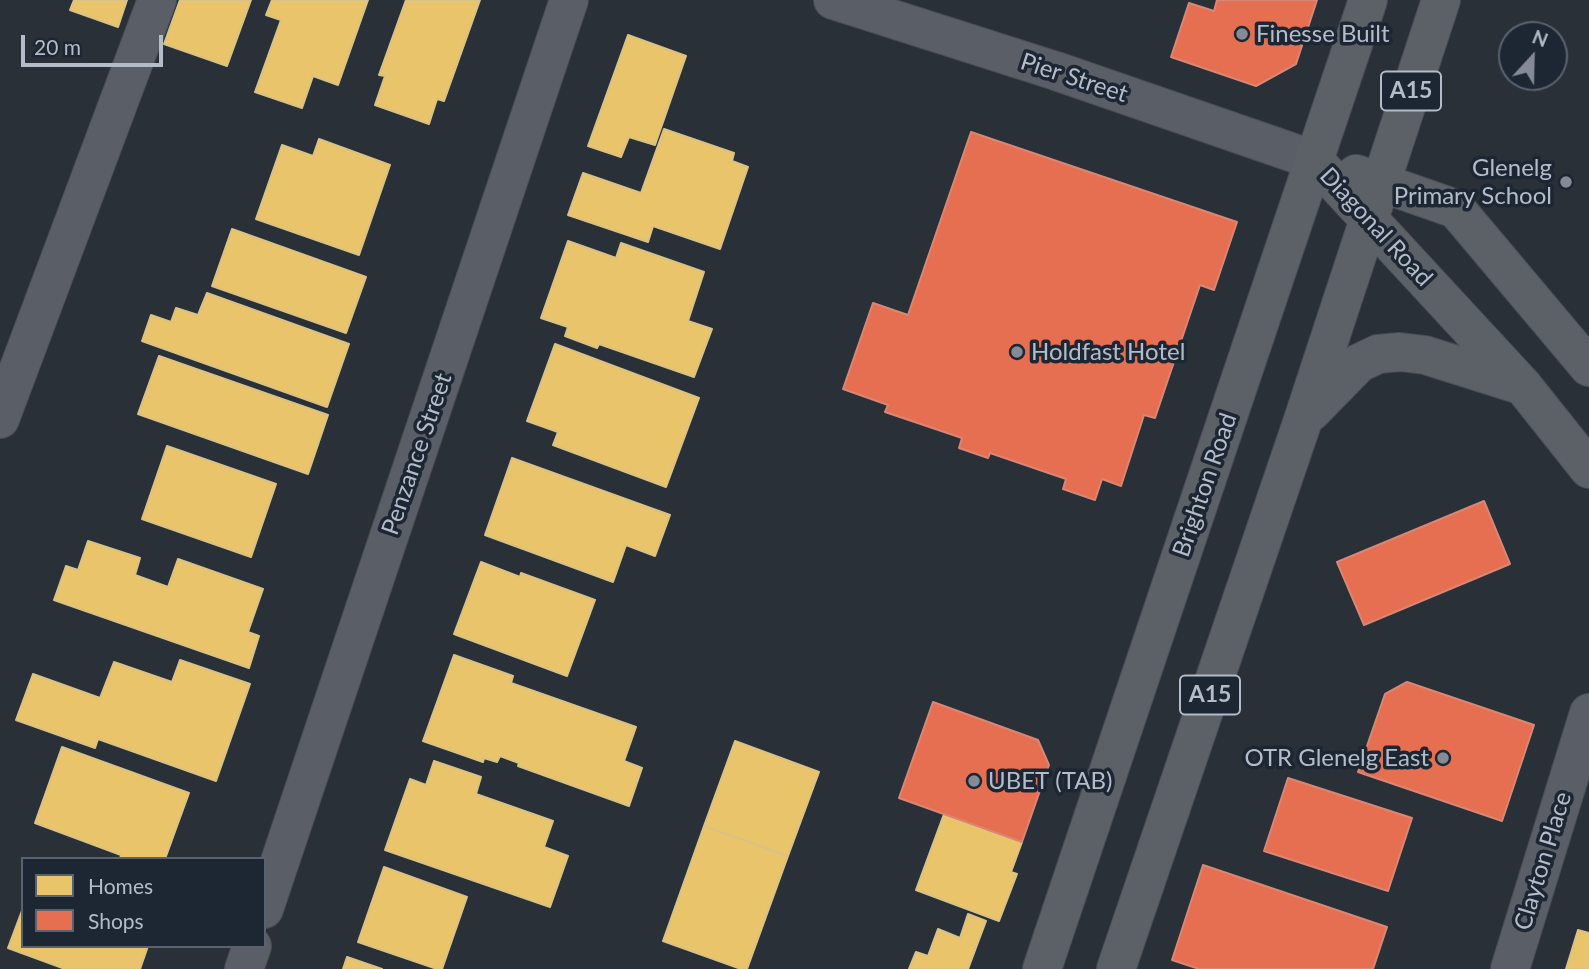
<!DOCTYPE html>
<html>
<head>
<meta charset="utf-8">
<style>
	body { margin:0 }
	#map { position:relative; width:1589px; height:969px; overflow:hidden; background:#2a3038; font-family:Lato,sans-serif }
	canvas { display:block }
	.legend { position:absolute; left:21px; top:857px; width:245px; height:91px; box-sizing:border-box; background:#1d2633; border:2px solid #59626f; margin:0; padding:9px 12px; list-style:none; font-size:21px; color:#b4bcc9 }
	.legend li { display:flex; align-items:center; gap:14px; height:35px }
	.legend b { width:35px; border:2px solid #59626f }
	.north { position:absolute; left:1498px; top:21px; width:70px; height:70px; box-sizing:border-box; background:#1d2633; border:2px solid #59626f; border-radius:50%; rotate:22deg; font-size:19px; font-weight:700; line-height:28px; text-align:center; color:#b4bcc9 }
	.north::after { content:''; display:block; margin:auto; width:24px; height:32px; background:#848b96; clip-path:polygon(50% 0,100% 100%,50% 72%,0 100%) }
	.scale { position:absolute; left:21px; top:35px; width:142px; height:32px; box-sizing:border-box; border:4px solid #b4bcc9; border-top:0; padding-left:9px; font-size:21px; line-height:24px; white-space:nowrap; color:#b4bcc9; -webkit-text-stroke:5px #1d2633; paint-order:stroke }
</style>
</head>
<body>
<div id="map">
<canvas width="1589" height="969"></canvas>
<ul class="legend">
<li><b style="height:19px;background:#e9c46a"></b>Homes</li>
<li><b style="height:19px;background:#e76f51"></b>Shops</li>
</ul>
<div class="north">N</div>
<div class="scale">20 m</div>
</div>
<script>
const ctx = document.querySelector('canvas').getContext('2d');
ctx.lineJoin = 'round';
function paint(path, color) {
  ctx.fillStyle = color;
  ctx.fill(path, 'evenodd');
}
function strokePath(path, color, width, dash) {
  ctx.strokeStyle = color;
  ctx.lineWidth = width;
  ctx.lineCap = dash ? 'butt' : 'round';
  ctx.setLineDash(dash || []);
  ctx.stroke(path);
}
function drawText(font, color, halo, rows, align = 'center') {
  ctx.font = font + ' Lato,sans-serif';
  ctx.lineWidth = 7;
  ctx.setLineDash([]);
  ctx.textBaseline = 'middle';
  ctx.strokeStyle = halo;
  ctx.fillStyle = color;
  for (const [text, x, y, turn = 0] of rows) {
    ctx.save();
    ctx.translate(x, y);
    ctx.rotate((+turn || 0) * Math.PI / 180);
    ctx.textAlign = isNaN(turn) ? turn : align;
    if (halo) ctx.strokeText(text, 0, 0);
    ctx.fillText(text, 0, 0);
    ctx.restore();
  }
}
const homes = new Path2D(`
	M74 0H127L118 27 70 10Z
	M180 0H251L227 66 164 44Z
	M272 0H368L338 85 313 76 302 108 255 92 281 20 266 15Z
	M406 0H480L444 101 437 99 429 124 375 105 385 76 379 75Z
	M628 35 686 56 655 145 629 137 621 157 588 146Z
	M664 129 734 153 732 161 748 167 720 249 653 226 648 242 568 215 583 173 641 193Z
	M319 139 390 165 359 255 256 219 282 145 313 156Z
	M232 229 366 277 346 333 212 286Z
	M568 241 616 258 621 243 704 272 688 321 712 329 694 377 599 344 597 348 565 336 568 327 541 318Z
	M207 293 349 344 327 407 142 341 151 315 171 322 176 308 198 315Z
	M555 344 699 398 666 487 553 445 558 432 527 421Z
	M159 356 328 415 308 474 138 414Z
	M167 446 276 484 251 557 142 519Z
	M512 458 670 515 655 556 626 545 613 582 485 535Z
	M88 541 140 558 135 575 168 587 178 559 263 589 248 632 259 636 249 668 54 600 66 566 78 570Z
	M481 562 520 577 521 573 595 600 567 676 454 634Z
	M454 655 513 676 511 683 636 727 624 761 642 768 629 806 518 766 519 763 500 756 497 762 484 758 483 762 423 741Z
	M180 660 250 684 216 781 98 739 95 748 16 720 33 674 100 698 114 662 172 682Z
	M735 741 819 772 788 856 704 826Z
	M62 747 189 793 165 859H120L121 855 35 823Z
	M434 761 481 777 476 794 553 821 544 847 568 856 550 907 385 850 410 779 426 785Z
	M944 814 1022 842 1011 872 1017 874 999 921 916 890Z
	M704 826 788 856 747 969H741L663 941Z
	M384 867 467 897 442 969H437L358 942Z
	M23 908V946H148L140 969H65L8 948Z
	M968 914 986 921 968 969H909L916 952 928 956 938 929 960 938Z
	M1578 930 1589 933V969H1566Z
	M347 957 382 969H343Z`);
const shops = new Path2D(`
	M1217 0H1317L1296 64 1256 86 1171 57 1189 3 1214 11Z
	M971 132 1237 222 1214 290 1200 285 1155 418 1144 415 1121 486 1102 479 1095 500 1063 489 1066 479 990 453 988 458 959 448 962 438 885 412 888 405 843 389 873 303 908 315Z
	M1484 501 1510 564 1364 625 1337 562Z
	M1407 682 1534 725 1502 821 1358 772 1385 694Z
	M933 702 1038 740 1049 765 1022 842 899 798Z
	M1288 778 1412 818 1388 891 1264 851Z
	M1203 865 1387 927 1373 969H1199L1172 960Z`);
const minor = new Path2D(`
	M833 0 1056 71 1314 160
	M0 419 157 0
	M264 909 569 0
	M244 969 252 946
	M1510 969 1589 713`);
const major = new Path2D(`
	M1314 160 1523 386 1589 469
	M1356 174 1456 209 1589 367
	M1311 412 1359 363 1378 354 1400 352 1425 355 1517 384
	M1042 969 1368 0
	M1116 969 1303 420 1441 0`);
const markers = [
	[1242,34,7,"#848b96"],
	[1566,182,7,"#848b96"],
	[1017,352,7,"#848b96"],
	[1443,758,7,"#848b96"],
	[974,781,7,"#848b96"]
];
const shields = [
	[1411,91,60],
	[1210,695,60]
];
const shieldNames = [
	["A15",1411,91],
	["A15",1210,695]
];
const poiNames = [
	["Finesse Built",1256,34],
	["Glenelg",1552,168,"right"],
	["Primary School",1552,196,"right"],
	["Holdfast Hotel",1031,352],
	["OTR Glenelg East",1429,758,"right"],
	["UBET (TAB)",988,781]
];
const streetNames = [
	["Pier Street",1074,78,18],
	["Diagonal Road",1376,227,47],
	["Penzance Street",417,454,-71],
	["Brighton Road",1205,485,-71],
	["Clayton Place",1543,861,-73]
];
paint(homes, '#e9c46a');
strokePath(homes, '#d9c286', 2);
paint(shops, '#e76f51');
strokePath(shops, '#d88675', 2);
strokePath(minor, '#484c53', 40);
strokePath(major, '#484c55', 40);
strokePath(minor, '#5a5e66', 38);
strokePath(major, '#5c6168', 38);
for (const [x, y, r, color] of markers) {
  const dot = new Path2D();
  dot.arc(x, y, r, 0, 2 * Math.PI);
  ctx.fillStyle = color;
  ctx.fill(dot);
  strokePath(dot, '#1d2633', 2.5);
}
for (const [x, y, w] of shields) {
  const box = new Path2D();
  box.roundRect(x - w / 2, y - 19.5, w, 39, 5);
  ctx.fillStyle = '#1d2633';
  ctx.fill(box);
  strokePath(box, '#b4bcc9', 2);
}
drawText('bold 23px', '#b4bcc9', null, shieldNames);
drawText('24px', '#b4bcc9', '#1d2633', poiNames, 'left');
drawText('24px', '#b4bcc9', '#1d2633', streetNames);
</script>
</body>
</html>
